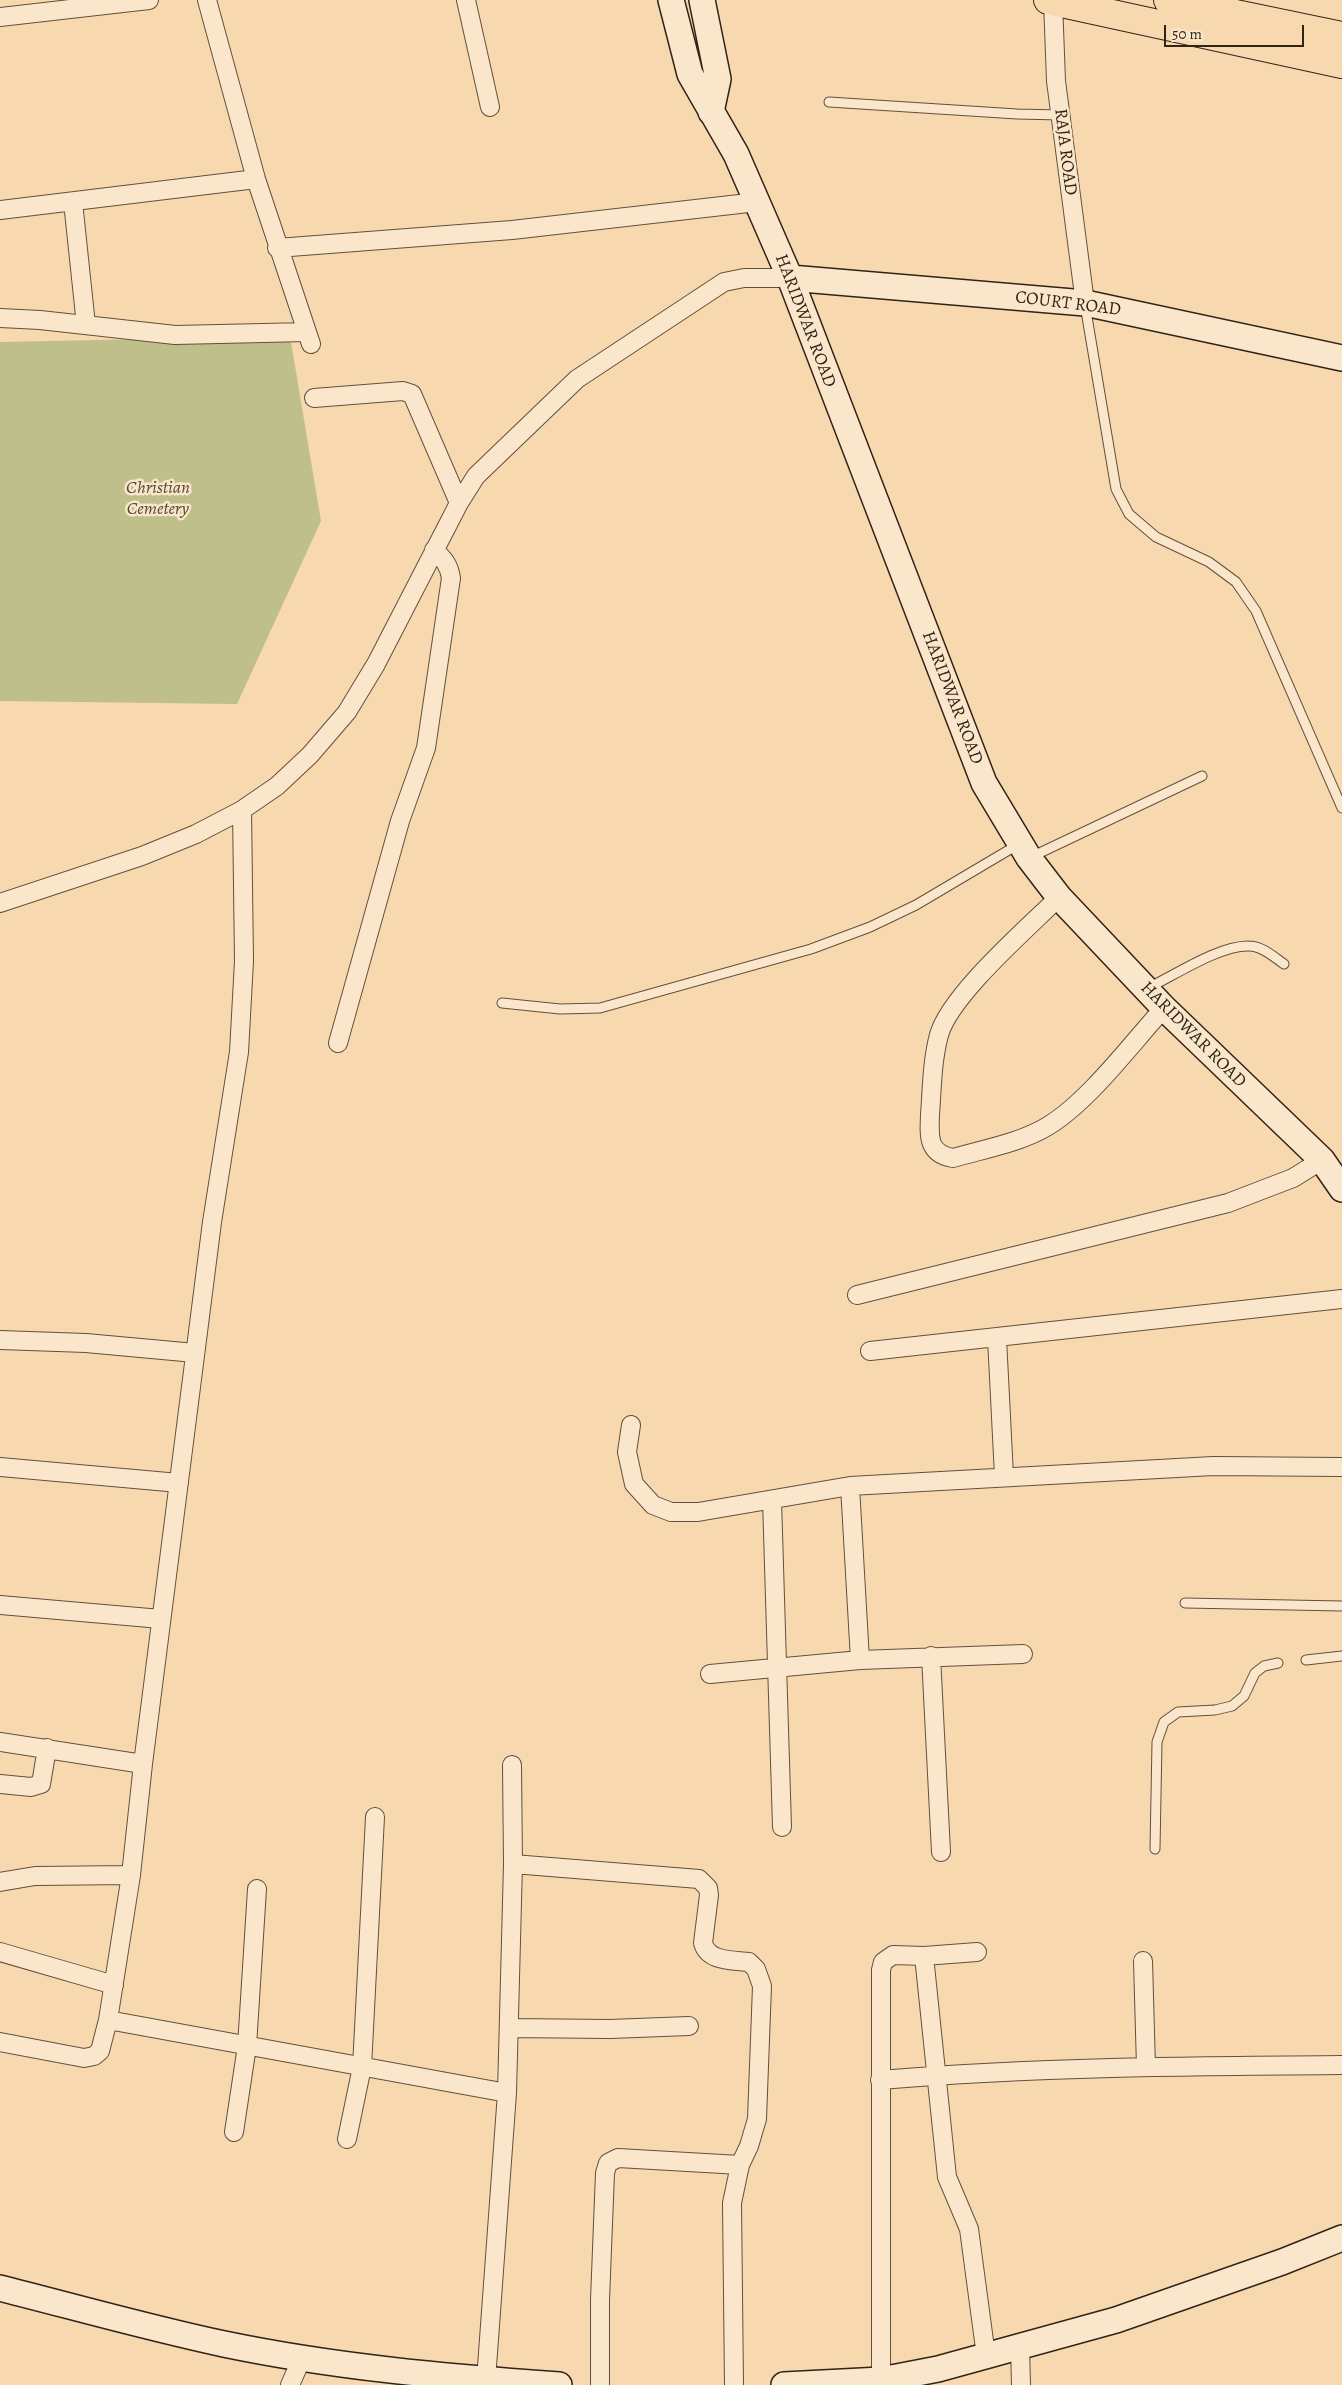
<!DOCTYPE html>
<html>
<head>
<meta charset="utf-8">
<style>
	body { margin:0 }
	#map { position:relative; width:1342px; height:2385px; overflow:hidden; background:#f8d9af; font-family:Alegreya,serif }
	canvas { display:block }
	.scale { position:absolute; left:1164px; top:25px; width:140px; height:22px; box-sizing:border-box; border:2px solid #302317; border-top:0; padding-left:6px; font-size:15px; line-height:18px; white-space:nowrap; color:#302317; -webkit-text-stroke:4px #fae6cb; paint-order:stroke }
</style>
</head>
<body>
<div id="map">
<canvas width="1342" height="2385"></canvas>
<div class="scale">50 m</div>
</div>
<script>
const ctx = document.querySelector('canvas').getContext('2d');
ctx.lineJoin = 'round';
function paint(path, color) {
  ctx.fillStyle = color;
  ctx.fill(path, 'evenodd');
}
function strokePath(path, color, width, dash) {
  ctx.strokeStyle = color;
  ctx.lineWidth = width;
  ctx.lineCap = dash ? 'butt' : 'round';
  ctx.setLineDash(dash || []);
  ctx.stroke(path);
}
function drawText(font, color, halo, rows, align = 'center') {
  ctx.font = font + ' Alegreya,serif';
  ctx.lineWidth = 5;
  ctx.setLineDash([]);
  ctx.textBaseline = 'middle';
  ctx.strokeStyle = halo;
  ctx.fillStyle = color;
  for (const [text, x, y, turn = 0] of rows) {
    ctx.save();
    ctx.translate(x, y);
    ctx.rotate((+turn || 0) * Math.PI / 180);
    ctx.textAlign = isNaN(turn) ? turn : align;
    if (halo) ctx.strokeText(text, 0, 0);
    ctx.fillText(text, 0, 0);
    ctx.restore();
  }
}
const green = new Path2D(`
	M290 336 321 521 237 704 0 701V342Z`);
const lane = new Path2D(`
	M829 102 1017 114 1061 115
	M1085 305 1116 489 1129 514 1156 537 1209 562 1236 582 1256 611 1342 808
	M1031 857 1202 776
	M1148 988C1175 975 1220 945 1249 946 1262 946 1274 957 1284 964
	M502 1003 560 1009 600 1008 811 949 870 927 916 905 1019 844
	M1185 1603 1342 1606
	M1306 1660 1342 1656
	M1155 1849 1157 1742 1164 1722 1178 1712 1215 1710 1232 1706 1244 1696 1255 1673 1264 1666 1278 1663`);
const street = new Path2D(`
	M207 0 256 179 311 344
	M466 0 490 107
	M1053 1 1056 81 1085 303
	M0 17 149 0
	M73 202 86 325
	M0 210 256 179
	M277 248 512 230 757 202
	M0 318 40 320 175 335 307 332
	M314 398 403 391 412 394 459 503
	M1059 897C1028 928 950 995 939 1035 932 1061 932 1088 930 1115 929 1137 928 1154 953 1158 984 1149 1020 1143 1048 1126 1089 1101 1131 1044 1164 1008
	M0 903 142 856 196 834 242 810 277 786 310 755 347 712 376 664 459 503 476 476 577 379 724 282 744 278H790
	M338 1043 400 821 426 748 451 578C449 565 444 559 434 550
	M857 1295 1228 1203 1293 1178 1322 1160
	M997 1338 1004 1476
	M0 1340 86 1343 195 1353
	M870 1351 1342 1299
	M631 1425 627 1452 634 1484 653 1505 671 1512H698L850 1486 1213 1466 1342 1467
	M0 1467 179 1483
	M850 1486 860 1660
	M772 1500 782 1827
	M0 1605 161 1619
	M931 1656 941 1852
	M710 1674 860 1660 1023 1654
	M0 1742 143 1764
	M0 1784 31 1787 41 1784 47 1748
	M513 1864 699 1879 708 1888 709 1895 703 1943C708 1962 733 1960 749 1962L756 1969 762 1986 757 2119 749 2146 740 2165 732 2203 734 2385
	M0 1882 35 1876 131 1875
	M0 1952 114 1985
	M924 1956 947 2177 969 2229 986 2356
	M1143 1961 1146 2067
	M108 2020 507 2093
	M510 2028 610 2029 689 2026
	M0 2042 84 2058 94 2056 100 2051 108 2020 131 1875 143 1764 212 1222 239 1052 244 961 242 810
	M880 2080C1034 2067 1188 2066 1342 2065
	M234 2132 247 2046 257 1889
	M347 2139 362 2067 375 1817
	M1020 2346 1021 2385
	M486 2380 507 2093 513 1864 512 1765
	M881 2380V1970L883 1962 893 1955 924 1956 977 1952
	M290 2385 302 2358
	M600 2385V2300L605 2173 608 2163 618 2158 740 2165`);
const secondary = new Path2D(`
	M671 0 690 74 736 154 790 278 984 783 1029 858 1059 897 1164 1008 1322 1160 1342 1189
	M702 0 718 79 711 112
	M790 278 1085 303 1342 358
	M0 2288C75 2307 149 2328 224 2344 334 2367 447 2377 559 2385
	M784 2385 881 2380 938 2369 1116 2320 1282 2262 1342 2238`);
const primary = new Path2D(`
	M1048 0 1342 64
	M1168 0 1342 36`);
const streetNames = [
	["RAJA ROAD",1065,152,83],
	["COURT ROAD",1068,304,7],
	["HARIDWAR ROAD",805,321,69],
	["HARIDWAR ROAD",952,698,69],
	["HARIDWAR ROAD",1193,1035,45]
];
const parkNames = [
	["Christian",158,489],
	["Cemetery",158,510]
];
paint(green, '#bebf8a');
strokePath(lane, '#62503d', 11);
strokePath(street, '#62503d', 20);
strokePath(secondary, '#302317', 28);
strokePath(primary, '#302317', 30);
strokePath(lane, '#fae6cb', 9);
strokePath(street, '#fae6cb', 18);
strokePath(secondary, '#fae6cb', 25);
strokePath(primary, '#f8d9af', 28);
drawText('18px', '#302317', '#fae6cb', streetNames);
drawText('italic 18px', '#544a34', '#fae6cb', parkNames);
</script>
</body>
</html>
